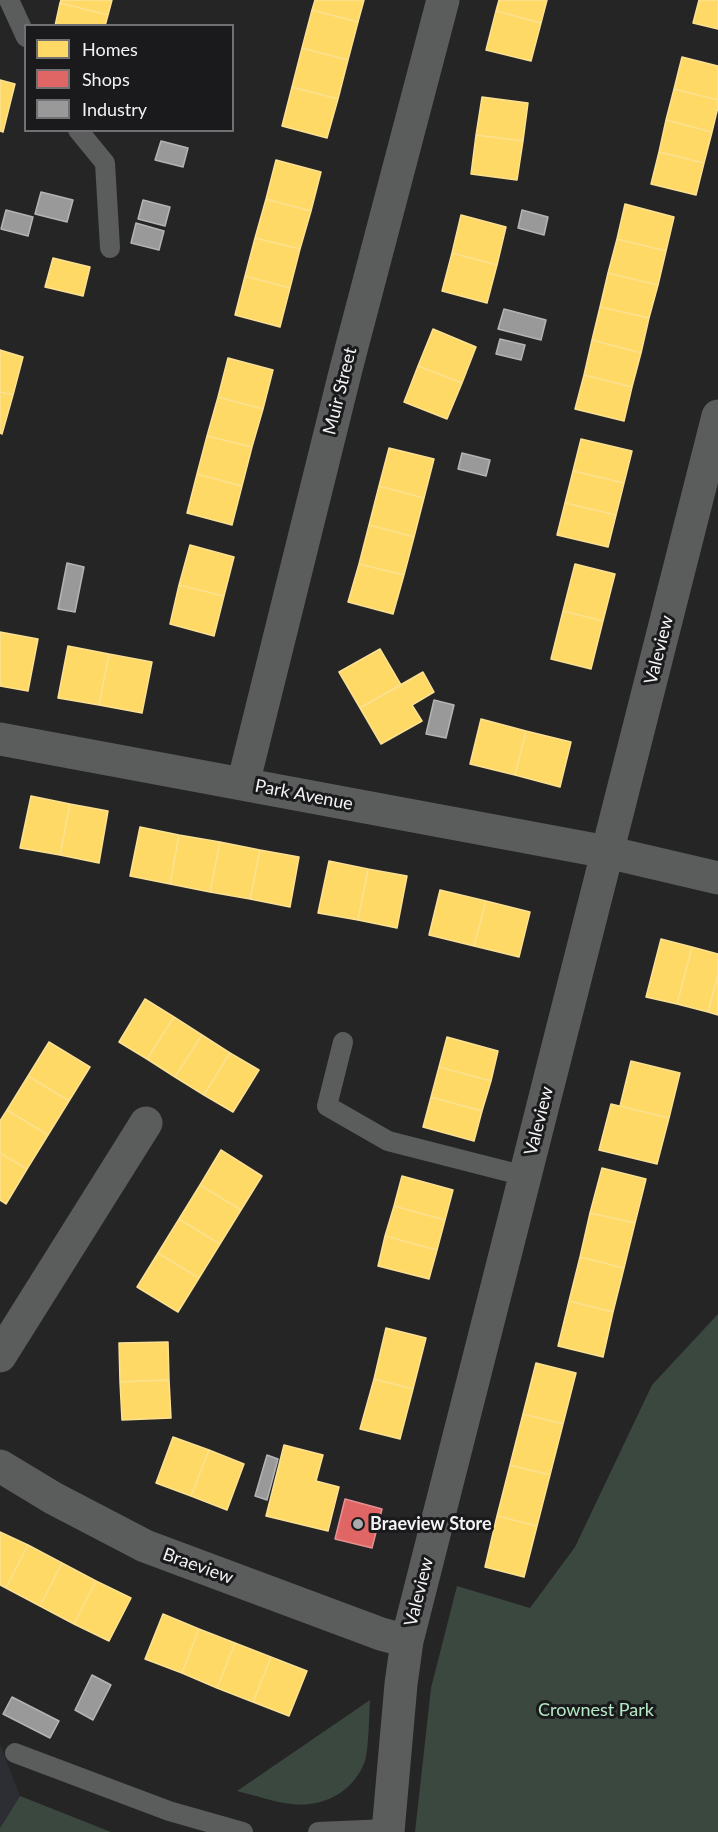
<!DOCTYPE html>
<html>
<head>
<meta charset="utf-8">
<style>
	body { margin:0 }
	#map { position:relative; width:718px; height:1832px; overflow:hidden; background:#252526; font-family:Lato,sans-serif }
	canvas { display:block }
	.legend { position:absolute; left:24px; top:24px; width:210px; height:108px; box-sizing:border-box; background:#1a1a1d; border:2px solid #717173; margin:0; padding:8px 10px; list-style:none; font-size:18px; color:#f3f3f5 }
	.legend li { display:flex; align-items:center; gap:12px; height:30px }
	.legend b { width:30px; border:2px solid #717173 }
</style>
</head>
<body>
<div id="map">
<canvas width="718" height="1832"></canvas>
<ul class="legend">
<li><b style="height:16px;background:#ffd966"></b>Homes</li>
<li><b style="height:16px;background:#e06666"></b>Shops</li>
<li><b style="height:16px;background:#999"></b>Industry</li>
</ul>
</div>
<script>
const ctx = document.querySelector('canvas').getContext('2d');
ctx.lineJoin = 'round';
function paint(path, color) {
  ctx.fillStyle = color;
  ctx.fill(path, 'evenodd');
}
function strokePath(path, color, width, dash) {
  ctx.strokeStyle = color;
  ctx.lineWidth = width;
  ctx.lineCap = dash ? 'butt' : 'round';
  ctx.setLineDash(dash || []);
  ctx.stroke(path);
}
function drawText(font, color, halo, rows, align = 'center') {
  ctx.font = font + ' Lato,sans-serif';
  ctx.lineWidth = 6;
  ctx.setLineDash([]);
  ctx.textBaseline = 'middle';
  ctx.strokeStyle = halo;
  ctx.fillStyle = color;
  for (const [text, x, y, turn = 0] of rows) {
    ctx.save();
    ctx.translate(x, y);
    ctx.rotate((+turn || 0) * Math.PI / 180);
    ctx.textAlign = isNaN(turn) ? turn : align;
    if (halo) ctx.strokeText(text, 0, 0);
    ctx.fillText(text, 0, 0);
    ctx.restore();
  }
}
const built = new Path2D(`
	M0 1744 20 1796 0 1828Z`);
const green = new Path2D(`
	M718 1314V1832H415L431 1688 457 1586 530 1608 575 1547 652 1385Z
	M370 1700C369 1715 369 1747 365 1761 354 1792 323 1808 291 1804 273 1802 254 1795 237 1791Z
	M20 1796 111 1832H0V1828Z`);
const homes = new Path2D(`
	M61 0H112L108 15 60 3Z
	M315 0H364L358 22 312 10Z
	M499 0H547L541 23 496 11Z
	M699 0H718V29L693 23Z
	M60 3 108 15 105 26H55Z
	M312 10 358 22 348 60 302 48Z
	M496 11 541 23 531 61 486 50Z
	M302 48 348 60 338 99 292 87Z
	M682 57 718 66V100L674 89Z
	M0 80 15 84 3 132 0 131Z
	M292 87 338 99 327 138 282 126Z
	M674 89 718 100V107L712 132 666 120Z
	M482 97 528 103 523 141 476 135Z
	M666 120 712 132 704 163 659 152Z
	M476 135 523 141 517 180 471 174Z
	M659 152 704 163 696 195 651 184Z
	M276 160 321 172 311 211 266 199Z
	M266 199 311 211 300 249 255 238Z
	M625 204 674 217 666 251 617 239Z
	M461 215 506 227 497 265 452 253Z
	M255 238 300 249 290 288 245 276Z
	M617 239 666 251 658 285 608 273Z
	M452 253 497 265 487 303 442 291Z
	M53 258 90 267 83 296 45 287Z
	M608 273 658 285 649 318 600 307Z
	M245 276 290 288 280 327 235 315Z
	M600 307 649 318 641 353 592 340Z
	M433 329 476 347 462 383 418 366Z
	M592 340 641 353 632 387 584 375Z
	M0 350 23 357 13 395 0 392Z
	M228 358 273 370 263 409 218 397Z
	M418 366 462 383 447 419 404 402Z
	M584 375 632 387 624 421 575 409Z
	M0 392 13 395 2 434 0 433Z
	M218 397 263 409 252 447 207 436Z
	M207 436 252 447 242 486 197 474Z
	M581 439 632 451 624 483 573 471Z
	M389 448 434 459 424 498 379 486Z
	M573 471 624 483 616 515 565 503Z
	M197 474 242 486 232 525 187 513Z
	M379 486 424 498 414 537 369 525Z
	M565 503 616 515 608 547 557 535Z
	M369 525 414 537 404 575 359 564Z
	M190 545 234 557 224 596 179 585Z
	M359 564 404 575 393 614 348 602Z
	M575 564 615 574 603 621 563 611Z
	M179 585 224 596 214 636 170 624Z
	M563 611 603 621 591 669 551 659Z
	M0 632 38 639 28 691 0 686Z
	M68 646 109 654 99 705 58 698Z
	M380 649 401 685 360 708 339 672Z
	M109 654 152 662 142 713 99 705Z
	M423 672 434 692 412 705 422 721 381 744 360 708Z
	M481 719 526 731 515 775 470 764Z
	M526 731 571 742 560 787 515 775Z
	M31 796 70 804 60 855 20 848Z
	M70 804 108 811 99 863 60 855Z
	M140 827 179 835 170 884 130 876Z
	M179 835 220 842 210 892 170 884Z
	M220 842 260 850 250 899 210 892Z
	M260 850 299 857 290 907 250 899Z
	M329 861 368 869 358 920 318 913Z
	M368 869 407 876 397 928 358 920Z
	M440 890 486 901 474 946 429 935Z
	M486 901 530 912 519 957 474 946Z
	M661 939 692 947 677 1004 646 997Z
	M692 947 718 954V974L708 1012 677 1004Z
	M718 974V1015L708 1012Z
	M145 999 174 1017 147 1059 119 1042Z
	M174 1017 202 1035 175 1077 147 1059Z
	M202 1035 230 1053 204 1095 175 1077Z
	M447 1037 498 1051 491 1081 439 1067Z
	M49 1042 90 1067 69 1101 28 1076Z
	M230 1053 259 1070 233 1112 204 1095Z
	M631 1061 680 1073 669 1118 620 1106Z
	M439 1067 491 1081 482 1111 431 1097Z
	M28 1076 69 1101 48 1135 7 1110Z
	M431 1097 482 1111 474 1141 423 1127Z
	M611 1104 669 1118 657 1164 599 1150Z
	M7 1110 48 1135 27 1169 0 1153V1121Z
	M221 1150 262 1176 241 1210 200 1185Z
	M0 1153 27 1169 6 1204 0 1200Z
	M602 1168 646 1179 635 1223 590 1213Z
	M402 1176 453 1190 445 1220 394 1206Z
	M200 1185 241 1210 220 1244 179 1219Z
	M394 1206 445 1220 437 1250 385 1236Z
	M590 1213 635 1223 624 1268 580 1257Z
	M179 1219 220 1244 199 1278 158 1253Z
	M385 1236 437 1250 429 1279 378 1266Z
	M158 1253 199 1278 178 1312 137 1287Z
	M580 1257 624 1268 613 1312 569 1301Z
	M569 1301 613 1312 603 1357 558 1346Z
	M386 1328 426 1338 413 1389 374 1379Z
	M168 1342 169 1380 120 1382 119 1343Z
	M536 1363 576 1373 563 1424 523 1414Z
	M374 1379 413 1389 400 1439 360 1429Z
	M169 1380 171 1418 122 1420 120 1382Z
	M523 1414 563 1424 550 1475 510 1465Z
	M173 1437 209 1450 191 1496 156 1483Z
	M284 1445 323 1455 316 1481 339 1487 328 1531 266 1516Z
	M209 1450 244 1464 227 1510 191 1496Z
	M510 1465 550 1475 537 1526 497 1516Z
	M497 1516 537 1526 524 1577 485 1567Z
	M0 1532 28 1545 6 1588 0 1585Z
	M28 1545 62 1563 40 1606 6 1588Z
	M62 1563 96 1581 74 1624 40 1606Z
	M96 1581 131 1598 109 1641 74 1624Z
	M163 1614 199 1629 182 1673 145 1659Z
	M199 1629 235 1643 217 1688 182 1673Z
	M235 1643 271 1657 253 1702 217 1688Z
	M271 1657 307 1671 289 1716 253 1702Z`);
const shops = new Path2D(`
	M345 1499 382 1509 372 1548 335 1539Z`);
const industry = new Path2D(`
	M161 141 188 148 183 167 155 160Z
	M41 192 73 200 67 222 35 214Z
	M143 200 170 207 165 226 138 219Z
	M6 210 33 217 28 236 1 229Z
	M522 210 548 217 544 235 518 228Z
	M136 223 164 231 159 250 131 243Z
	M504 309 546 320 541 340 498 329Z
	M500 339 525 345 521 360 496 354Z
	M462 453 490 460 486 476 458 469Z
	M67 563 84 567 75 612 58 609Z
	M434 700 454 705 446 738 426 734Z
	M267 1455 278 1459 267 1500 255 1496Z
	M92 1675 111 1685 93 1720 75 1710Z
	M12 1697 59 1721 50 1738 3 1714Z`);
const service = new Path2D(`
	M9 0 26 37
	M78 130 105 163 110 248
	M343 1042 327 1106 388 1141 525 1176
	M15 1753 169 1811 243 1832
	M318 1832 388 1829`);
const minor = new Path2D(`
	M0 739 607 852 718 878
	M243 784 346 369 443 0
	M0 1356 146 1123
	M0 1466 53 1498 145 1546 381 1634 407 1641
	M388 1832 401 1684 407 1641 718 416`);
const markers = [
	[358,1524,6,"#ababad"]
];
const streetNames = [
	["Muir Street",340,391,-76],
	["Valeview",659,650,-76],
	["Park Avenue",304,795,11],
	["Valeview",539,1121,-76],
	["Braeview",198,1566,20],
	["Valeview",419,1592,-76]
];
const poiNames = [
	["Braeview Store",370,1524]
];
const parkNames = [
	["Crownest Park",596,1710]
];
paint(built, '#2d2d34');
paint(green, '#3a483f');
paint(homes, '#ffd966');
strokePath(homes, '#fbe191', 1.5);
paint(shops, '#e06666');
strokePath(shops, '#e69091', 1.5);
paint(industry, '#999');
strokePath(industry, '#b4b4b5', 1.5);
strokePath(service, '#5b5c5c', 20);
strokePath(minor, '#5b5c5c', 33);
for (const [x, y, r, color] of markers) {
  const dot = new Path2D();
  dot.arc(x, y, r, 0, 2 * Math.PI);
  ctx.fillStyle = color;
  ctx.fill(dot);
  strokePath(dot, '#1a1a1d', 2);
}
drawText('18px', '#f3f3f5', '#1a1a1d', streetNames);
drawText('bold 18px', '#f3f3f5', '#1a1a1d', poiNames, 'left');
drawText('18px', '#b5e9c6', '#1a1a1d', parkNames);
</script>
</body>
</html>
